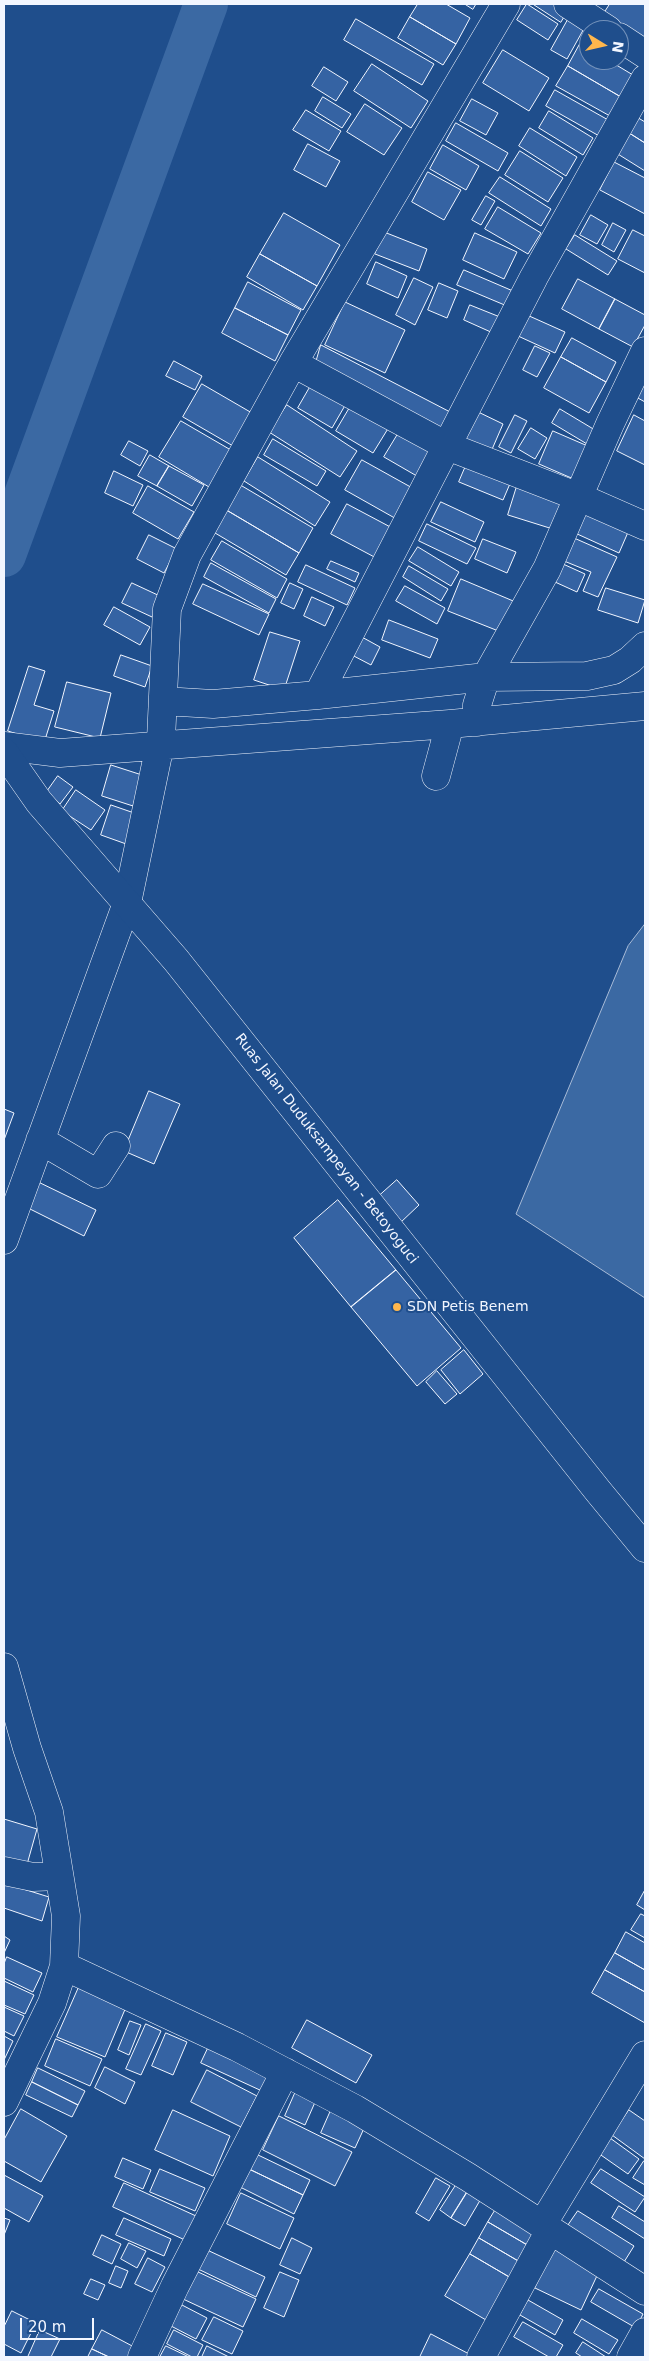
<!DOCTYPE html>
<html>
<head>
<meta charset="utf-8">
<style>
	body { margin:0 }
	#map { position:relative; width:649px; height:2361px; overflow:hidden; background:#1f4e8c; font-family:"DejaVu Sans",sans-serif }
	canvas { display:block }
	.frame { position:absolute; inset:0; border:5px solid #f2f6ff; pointer-events:none }
	.north { position:absolute; left:579px; top:20px; width:50px; height:50px; box-sizing:border-box; background:#1f4e8c; border:1px solid #7391ba; border-radius:50%; rotate:99deg; font-size:14px; font-weight:700; line-height:20px; text-align:center; color:#f2f6ff }
	.north::after { content:''; display:block; margin:auto; width:18px; height:22px; background:#ffb74d; clip-path:polygon(50% 0,100% 100%,50% 72%,0 100%) }
	.scale { position:absolute; left:20px; top:2318px; width:74px; height:22px; box-sizing:border-box; border:2px solid #f2f6ff; border-top:0; padding-left:6px; font-size:15px; line-height:18px; white-space:nowrap; color:#f2f6ff; -webkit-text-stroke:4px #1f4e8c; paint-order:stroke }
</style>
</head>
<body>
<div id="map">
<canvas width="649" height="2361"></canvas>
<div class="frame"></div>
<div class="north">N</div>
<div class="scale">20 m</div>
</div>
<script>
const ctx = document.querySelector('canvas').getContext('2d');
ctx.lineJoin = 'round';
function paint(path, color) {
  ctx.fillStyle = color;
  ctx.fill(path, 'evenodd');
}
function strokePath(path, color, width, dash) {
  ctx.strokeStyle = color;
  ctx.lineWidth = width;
  ctx.lineCap = dash ? 'butt' : 'round';
  ctx.setLineDash(dash || []);
  ctx.stroke(path);
}
function drawText(font, color, halo, rows, align = 'center') {
  ctx.font = font + ' "DejaVu Sans",sans-serif';
  ctx.lineWidth = 4;
  ctx.setLineDash([]);
  ctx.textBaseline = 'middle';
  ctx.strokeStyle = halo;
  ctx.fillStyle = color;
  for (const [text, x, y, turn = 0] of rows) {
    ctx.save();
    ctx.translate(x, y);
    ctx.rotate((+turn || 0) * Math.PI / 180);
    ctx.textAlign = isNaN(turn) ? turn : align;
    if (halo) ctx.strokeText(text, 0, 0);
    ctx.fillText(text, 0, 0);
    ctx.restore();
  }
}
const water = new Path2D(`
	M645 924V1298L516 1214 628 946Z`);
const river = new Path2D(`
	M4 555 206 4`);
const building = new Path2D(`
	M418 4H446L470 18 456 44 410 17Z
	M465 4H476L473 9Z
	M527 4 558 24 548 40 517 20Z
	M533 4H558L568 10 561 22Z
	M610 4H645V46L601 18Z
	M570 16 586 25 567 59 551 50Z
	M410 17 456 44 443 65 398 38Z
	M356 19 434 64 422 85 344 40Z
	M580 44 589 49V60H608L633 75 621 97 568 66Z
	M503 50 549 78 529 111 483 83Z
	M372 64 428 101 411 128 354 91Z
	M568 66 621 97 610 116 556 86Z
	M324 67 348 82 336 101 312 86Z
	M555 90 610 121 601 137 546 106Z
	M323 97 351 114 342 128 315 111Z
	M472 99 498 113 486 135 460 121Z
	M365 104 402 128 384 155 347 132Z
	M306 110 341 131 329 151 293 130Z
	M549 111 593 138 583 155 539 128Z
	M635 116 645 122V143L626 131Z
	M456 123 508 153 498 171 446 141Z
	M530 128 577 157 566 176 519 146Z
	M626 131 645 143V171L613 151Z
	M308 144 340 161 326 187 294 170Z
	M443 145 479 166 466 190 430 169Z
	M520 151 563 178 548 202 505 175Z
	M614 162 645 178V214L600 190Z
	M428 172 461 190 444 220 412 202Z
	M500 177 551 209 541 226 489 193Z
	M486 196 495 201 481 225 472 220Z
	M498 207 541 233 528 254 485 229Z
	M284 213 340 245 317 286 260 254Z
	M591 215 608 225 597 244 580 235Z
	M613 223 626 230 614 252 602 245Z
	M633 230 645 236V273L618 259Z
	M384 232 427 249 419 271 375 254Z
	M475 233 517 252 504 279 463 260Z
	M575 235 617 261 608 275 566 249Z
	M260 254 317 286 303 310 247 277Z
	M376 262 407 276 398 298 367 284Z
	M464 270 513 291 507 306 457 285Z
	M414 278 433 287 415 325 396 315Z
	M578 279 615 299 599 329 562 309Z
	M248 282 301 310 288 335 235 308Z
	M439 283 458 291 447 318 428 310Z
	M615 299 645 315V325L633 347 599 329Z
	M345 302 405 330 385 373 325 345Z
	M470 305 500 317 493 333 464 320Z
	M235 308 288 335 275 361 222 333Z
	M527 315 565 332 555 353 518 336Z
	M572 338 616 362 606 382 561 357Z
	M321 345 454 414 445 432 315 366Z
	M535 346 550 353 537 377 523 370Z
	M561 357 606 382 589 413 544 388Z
	M174 361 202 376 195 390 166 376Z
	M645 380V402L636 397Z
	M313 382 347 402 332 428 298 408Z
	M202 384 252 413 233 446 183 417Z
	M352 404 389 427 373 453 336 431Z
	M287 405 357 451 340 477 269 432Z
	M472 409 503 424 490 454 458 440Z
	M560 409 595 430 587 444 552 423Z
	M515 415 527 421 511 453 499 447Z
	M634 415 645 421V465L617 451Z
	M181 421 236 453 214 490 159 457Z
	M531 428 547 438 535 459 518 449Z
	M401 429 438 450 422 479 384 457Z
	M553 431 590 447 576 480 539 464Z
	M273 439 326 471 317 486 264 455Z
	M129 441 148 451 140 466 121 455Z
	M150 455 169 466 157 486 138 476Z
	M258 457 330 502 315 526 244 481Z
	M362 460 416 490 400 521 345 490Z
	M468 461 512 479 503 500 459 482Z
	M169 466 204 485 192 506 157 486Z
	M114 471 143 485 133 506 105 493Z
	M237 483 313 528 299 553 223 508Z
	M518 483 566 498 556 530 508 515Z
	M148 486 194 512 178 539 133 513Z
	M441 502 484 522 475 542 431 522Z
	M347 504 396 530 380 560 331 534Z
	M587 504 632 523 619 553 575 533Z
	M223 508 299 553 286 575 210 530Z
	M427 524 476 548 467 564 419 541Z
	M149 535 177 549 164 573 137 559Z
	M574 538 617 557 598 597 583 591 591 572 564 561Z
	M483 539 516 552 507 573 475 559Z
	M222 541 287 579 277 598 211 560Z
	M418 547 459 572 451 586 409 561Z
	M331 561 359 573 355 582 327 569Z
	M211 563 276 599 269 613 204 577Z
	M563 564 585 574 577 592 555 582Z
	M306 565 355 588 347 605 298 582Z
	M409 566 448 589 441 601 403 577Z
	M461 579 518 603 506 634 448 611Z
	M132 583 162 597 152 617 122 603Z
	M290 583 303 589 294 609 281 603Z
	M203 584 269 614 259 635 193 604Z
	M405 586 445 608 437 624 396 601Z
	M606 588 645 600 638 623 598 610Z
	M312 597 334 607 325 626 304 616Z
	M114 607 150 627 140 645 104 625Z
	M389 620 438 639 430 658 382 640Z
	M270 632 300 641 284 690 254 680Z
	M360 636 380 647 371 665 350 654Z
	M121 655 152 666 145 687 114 676Z
	M29 666 45 671 34 705 54 711 44 743 8 731Z
	M67 682 111 693 100 738 55 727Z
	M111 765 142 775 133 806 102 796Z
	M58 776 73 787 60 804 46 793Z
	M76 790 105 810 91 830 62 811Z
	M111 805 140 815 129 845 101 835Z
	M149 1091 180 1104 154 1164 124 1151Z
	M4 1109 14 1113 4 1140Z
	M30 1178 96 1210 84 1236 18 1203Z
	M397 1180 419 1205 400 1223 378 1197Z
	M338 1200 396 1270 351 1307 294 1238Z
	M396 1270 461 1348 417 1386 351 1307Z
	M464 1350 483 1374 460 1394 441 1370Z
	M437 1371 457 1394 445 1404 426 1382Z
	M4 1819 37 1829 26 1868 4 1862Z
	M4 1883 49 1897 42 1921 4 1908Z
	M645 1890V1910L637 1905Z
	M641 1914 645 1916V1938L631 1930Z
	M626 1932 645 1943V1970L615 1953Z
	M4 1936 10 1940 4 1953Z
	M615 1953 645 1970V1992L605 1970Z
	M7 1957 42 1973 33 1992 4 1978V1964Z
	M605 1970 645 1992V2023L592 1993Z
	M4 1981 34 1995 25 2014 4 2005Z
	M79 1987 126 2007 105 2057 57 2037Z
	M4 2007 24 2016 14 2036 4 2031Z
	M307 2020 372 2055 356 2083 292 2048Z
	M130 2021 141 2025 129 2055 118 2050Z
	M146 2024 161 2031 141 2075 126 2069Z
	M166 2033 187 2042 173 2075 152 2066Z
	M4 2036 13 2041 4 2060Z
	M56 2039 102 2059 90 2086 45 2066Z
	M211 2042 272 2070 262 2091 201 2063Z
	M105 2067 135 2082 125 2104 95 2088Z
	M38 2068 85 2091 78 2105 32 2082Z
	M207 2070 257 2096 241 2127 191 2102Z
	M32 2082 78 2105 72 2117 26 2095Z
	M296 2091 316 2100 305 2125 285 2116Z
	M332 2108 366 2124 355 2148 321 2133Z
	M21 2109 67 2136 41 2182 4 2161V2140Z
	M173 2110 230 2136 213 2176 155 2150Z
	M629 2110 645 2121V2159L612 2135Z
	M279 2116 352 2152 335 2186 263 2150Z
	M610 2138 639 2159 628 2174 598 2153Z
	M256 2154 310 2180 303 2195 249 2169Z
	M123 2158 151 2170 143 2189 115 2177Z
	M644 2161H645V2185L633 2178Z
	M160 2169 205 2188 195 2211 150 2192Z
	M249 2169 303 2195 294 2214 240 2187Z
	M601 2169 645 2197 635 2212 591 2183Z
	M4 2175 43 2196 29 2222 4 2208Z
	M436 2178 450 2186 429 2221 416 2213Z
	M458 2182 469 2189 451 2218 440 2210Z
	M124 2183 196 2216 185 2240 113 2207Z
	M469 2189 482 2197 465 2226 451 2218Z
	M241 2193 294 2218 280 2249 227 2224Z
	M499 2204 539 2228 529 2246 488 2222Z
	M619 2206 645 2222V2239L612 2218Z
	M578 2211 634 2246 624 2262 567 2227Z
	M4 2218 10 2220 4 2235Z
	M124 2218 171 2239 164 2256 116 2235Z
	M488 2222 529 2246 520 2262 479 2238Z
	M102 2235 121 2244 112 2264 93 2255Z
	M292 2238 312 2248 300 2274 280 2265Z
	M479 2238 520 2262 511 2278 470 2254Z
	M129 2243 146 2251 137 2268 121 2259Z
	M556 2243 602 2265 581 2310 535 2288Z
	M205 2249 265 2277 256 2297 196 2268Z
	M470 2254 511 2278 486 2320 445 2296Z
	M148 2258 165 2267 152 2292 135 2284Z
	M116 2266 128 2271 121 2288 109 2283Z
	M196 2271 256 2299 243 2327 183 2299Z
	M280 2272 299 2280 284 2317 264 2308Z
	M91 2279 105 2285 98 2300 84 2294Z
	M599 2289 643 2314 636 2328 591 2302Z
	M528 2300 563 2320 555 2335 520 2315Z
	M182 2305 207 2318 196 2339 171 2326Z
	M12 2311 36 2323 21 2353 4 2344V2327Z
	M214 2317 243 2331 232 2354 202 2340Z
	M582 2319 618 2340 609 2354 574 2333Z
	M523 2322 563 2345 556 2357H549L514 2337Z
	M40 2330 60 2339 51 2357H28Z
	M102 2330 136 2348 131 2357H109L92 2349Z
	M174 2330 203 2345 197 2357H192L167 2344Z
	M431 2334 471 2355 470 2357H420Z
	M583 2342 606 2357H582L576 2353Z
	M166 2346 189 2357H160Z
	M207 2346 229 2357H202Z
	M92 2349 109 2357H88Z`);
const minor = new Path2D(`
	M568 4 608 30
	M619 37 645 54
	M293 363 447 446 579 497 645 526
	M318 695 486 677 587 676 614 670 630 660 645 646
	M163 701 213 704 318 695 534 277 645 79
	M477 722V705L486 677 547 569 610 424 645 351
	M4 746 60 753 450 724 645 706
	M436 776 450 724
	M40 1140 98 1174 116 1146
	M4 1240 127 903 161 740 167 609 187 555 293 363 506 4
	M4 1667 27 1748 49 1812 66 1916 64 1966 52 2003 4 2102
	M4 1871 33 1877 59 1876
	M64 1966 237 2047 355 2109 468 2177 645 2291
	M542 2225 645 2055
	M142 2357 175 2286 285 2072
	M481 2357 550 2230
	M631 2357 645 2332`);
const major = new Path2D(`
	M4 752 39 802 176 960 598 1491 645 1548`);
const markers = [
	[397,1307,5,"#ffb74d"]
];
const streetNames = [
	["Ruas Jalan Duduksampeyan - Betoyoguci",326,1149,52]
];
const poiNames = [
	["SDN Petis Benem",407,1307]
];
paint(water, '#3b69a3');
strokePath(water, '#a8bbd7', 1);
strokePath(river, '#3b69a3', 44);
paint(building, '#3563a3');
strokePath(building, '#f2f6ff', 1);
strokePath(minor, '#f2f6ff', 29);
strokePath(major, '#f2f6ff', 29);
strokePath(minor, '#1f4e8c', 28);
strokePath(major, '#1f4e8c', 28);
for (const [x, y, r, color] of markers) {
  const dot = new Path2D();
  dot.arc(x, y, r, 0, 2 * Math.PI);
  ctx.fillStyle = color;
  ctx.fill(dot);
  strokePath(dot, '#1f4e8c', 2);
}
drawText('14px', '#f2f6ff', '#1f4e8c', streetNames);
drawText('14px', '#f2f6ff', '#1f4e8c', poiNames, 'left');
</script>
</body>
</html>
